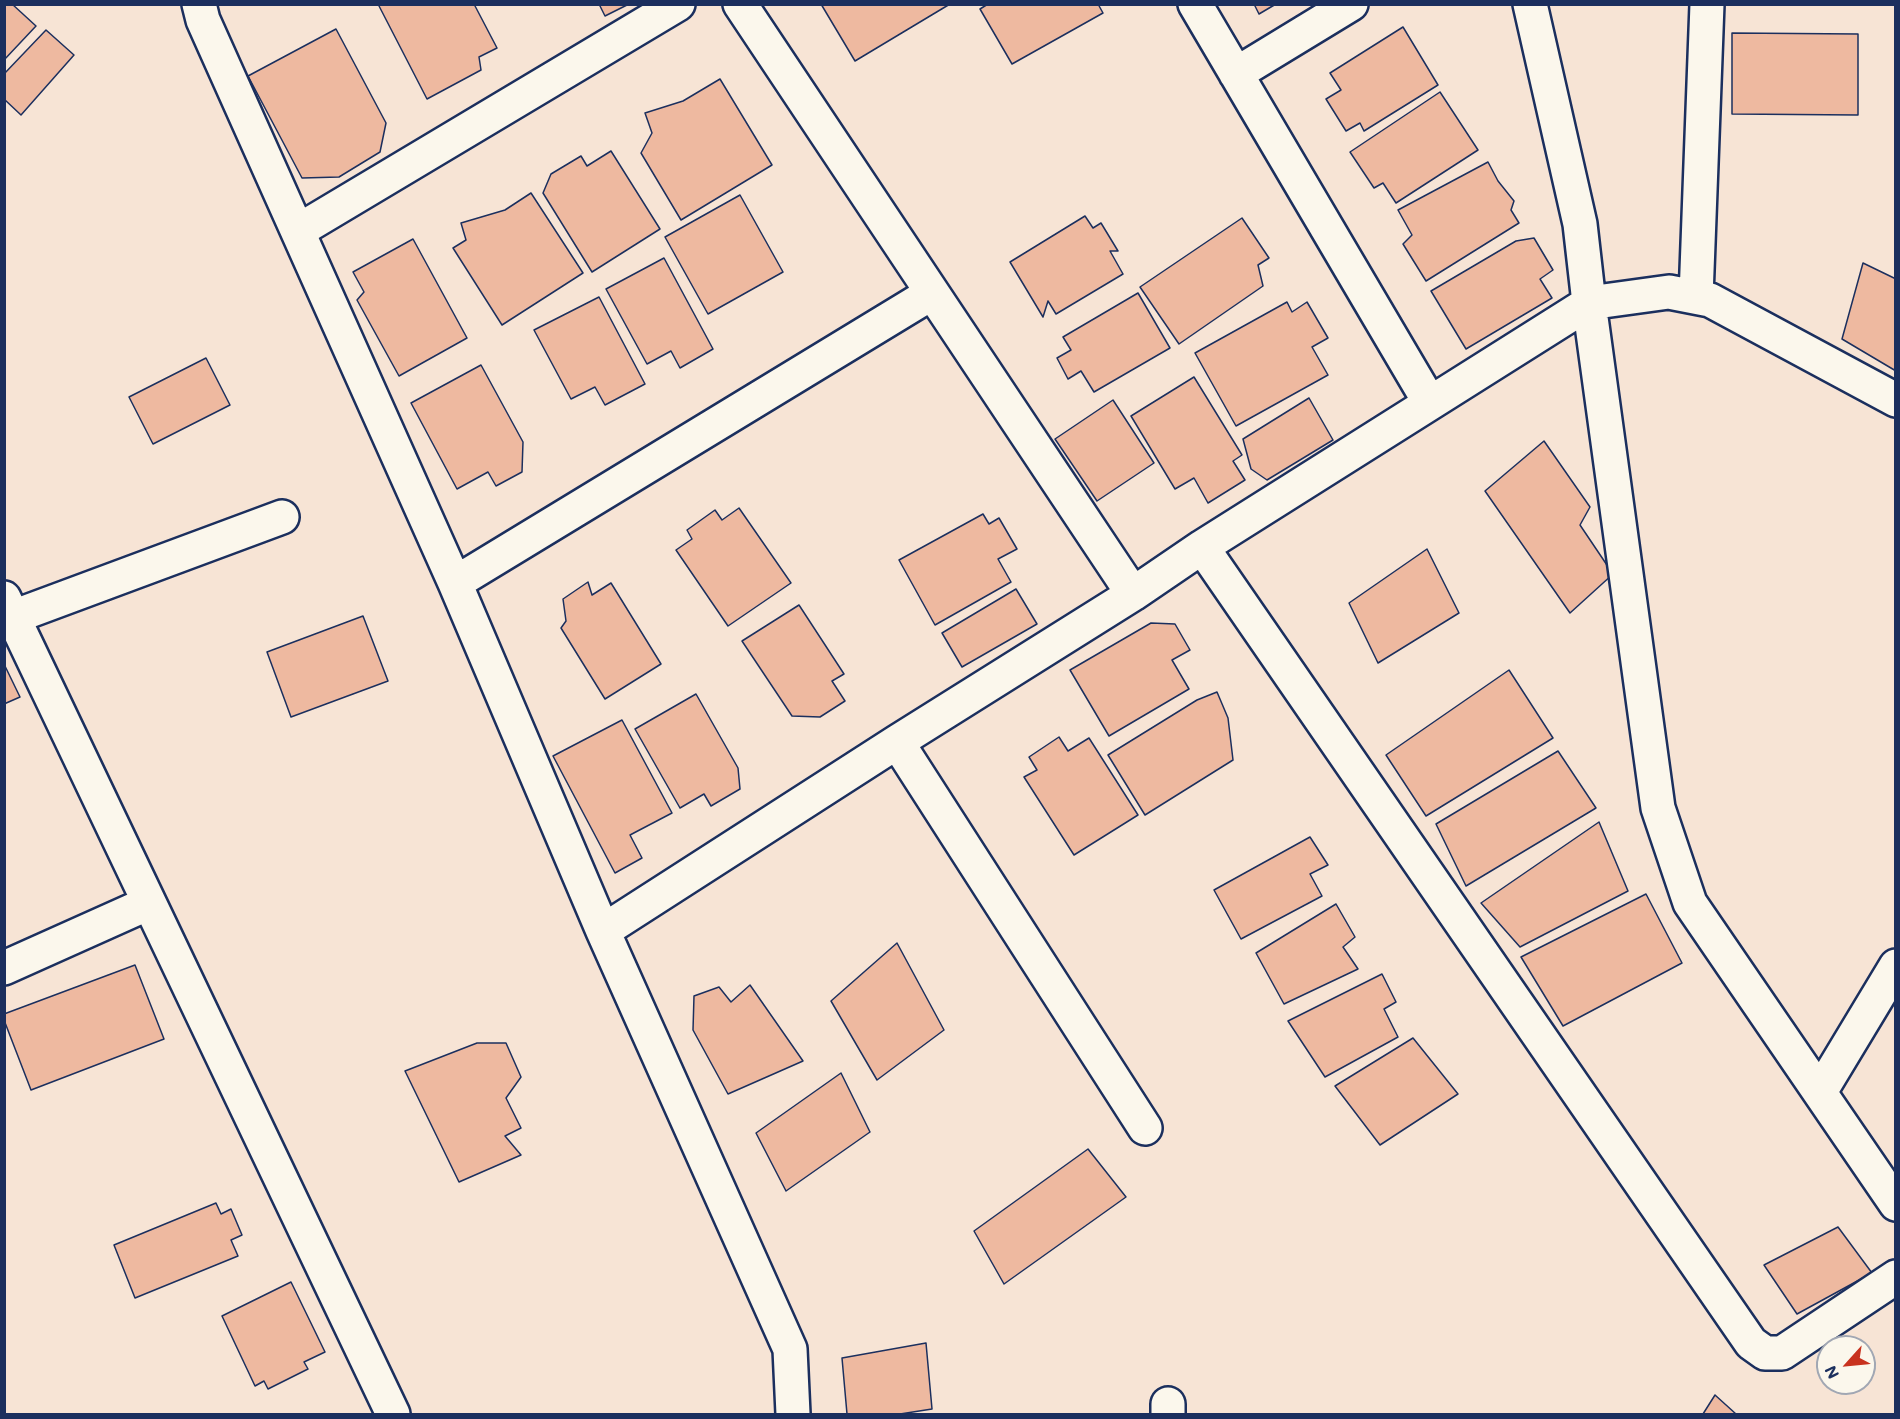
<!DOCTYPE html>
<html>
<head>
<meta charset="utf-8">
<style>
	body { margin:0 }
	#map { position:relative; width:1900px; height:1419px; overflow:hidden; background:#f7e4d5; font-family:Mali,sans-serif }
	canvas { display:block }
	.frame { position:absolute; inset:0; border:6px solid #1b2f5e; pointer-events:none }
	.north { position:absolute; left:1816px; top:1335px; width:60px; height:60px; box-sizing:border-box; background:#fbf7ec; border:2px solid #a1a7b3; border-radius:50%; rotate:243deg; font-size:16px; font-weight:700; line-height:24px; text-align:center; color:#1b2f5e }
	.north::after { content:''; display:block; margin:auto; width:21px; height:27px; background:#c8321e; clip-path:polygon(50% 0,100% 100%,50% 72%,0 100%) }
</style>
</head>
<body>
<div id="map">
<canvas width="1900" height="1419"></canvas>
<div class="frame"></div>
<div class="north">N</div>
</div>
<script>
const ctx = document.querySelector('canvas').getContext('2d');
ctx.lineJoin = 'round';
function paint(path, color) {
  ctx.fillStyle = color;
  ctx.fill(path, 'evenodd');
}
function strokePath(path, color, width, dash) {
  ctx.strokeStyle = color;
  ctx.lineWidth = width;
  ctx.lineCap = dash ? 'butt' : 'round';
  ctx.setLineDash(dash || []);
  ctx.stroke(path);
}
const building = new Path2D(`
	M4 4H12L36 26 4 60Z
	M378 4H474L497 48 479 57 481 70 427 99Z
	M599 4H629L605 16Z
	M821 4H950L855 61Z
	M988 4H1098L1103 13 1012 64 980 9Z
	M1254 4H1276L1259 14Z
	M1403 27 1438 85 1364 131 1360 123 1346 131 1326 99 1341 90 1330 73Z
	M336 29 386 123 380 152 339 177 302 178 248 76Z
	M46 30 74 55 21 115 4 99V74Z
	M1732 33 1858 34V115L1732 114Z
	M720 79 772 165 681 220 641 153 652 133 645 113 683 101Z
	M1440 92 1478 150 1396 203 1383 183 1374 188 1350 152Z
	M611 151 660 229 592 272 543 193 551 174 581 156 587 166Z
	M1488 162 1498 181 1514 201 1511 210 1519 223 1426 281 1403 244 1412 235 1398 210Z
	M531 193 583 273 502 325 453 248 466 240 461 223 505 210Z
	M740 195 783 272 708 314 665 237Z
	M1085 216 1093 228 1101 223 1118 251H1110L1123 274 1056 314 1048 301 1043 317 1010 262Z
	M1242 218 1269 258 1258 265 1263 286 1179 344 1140 287Z
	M1534 238 1553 270 1540 279 1552 298 1466 349 1431 291 1516 241Z
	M413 239 467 338 399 376 357 300 364 292 353 272Z
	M664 258 713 349 680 368 671 351 647 364 606 289Z
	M1863 263 1896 279V371L1842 339Z
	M1138 293 1170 348 1094 392 1081 371 1068 379 1057 358 1071 350 1063 337Z
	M599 297 645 384 605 405 595 387 571 399 534 330Z
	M1287 302 1292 312 1307 302 1328 338 1312 347 1328 375 1236 426 1195 353Z
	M206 358 230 405 153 444 129 397Z
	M481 365 523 442 522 472 496 486 488 472 457 489 411 403Z
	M1194 377 1242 455 1233 461 1245 480 1208 503 1194 478 1175 489 1131 416Z
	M1309 398 1333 440 1267 480 1251 469 1243 439Z
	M1113 400 1154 463 1097 501 1055 439Z
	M1544 441 1590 507 1580 525 1613 574 1570 613 1485 491Z
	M739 508 791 583 728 626 676 550 692 539 687 530 715 510 722 520Z
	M983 514 989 524 999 518 1017 549 998 559 1011 582 935 625 899 560Z
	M1427 549 1459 613 1378 663 1349 603Z
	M588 582 592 595 611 583 661 664 605 699 561 628 566 621 563 599Z
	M1016 589 1037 624 962 667 942 633Z
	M799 605 844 674 832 681 845 701 820 717 792 716 742 641Z
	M363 616 388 681 291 717 267 652Z
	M1151 623 1175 624 1190 650 1172 660 1189 689 1109 736 1070 670Z
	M4 664 20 697 4 704Z
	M1509 670 1553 738 1426 816 1386 755Z
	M1217 692 1228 718 1233 760 1145 815 1108 755 1197 700Z
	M696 694 738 768 740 789 711 806 704 794 680 808 635 729Z
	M622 720 672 813 630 835 642 858 615 873 553 756Z
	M1059 737 1068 751 1089 738 1138 815 1074 855 1024 777 1037 770 1029 757Z
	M1558 751 1596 808 1466 886 1436 824Z
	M1599 822 1628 891 1520 947 1481 903Z
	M1310 837 1328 865 1310 874 1322 896 1241 939 1214 890Z
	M1646 894 1682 963 1563 1026 1521 957Z
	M1336 904 1355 937 1343 947 1358 969 1284 1004 1256 953Z
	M897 943 944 1030 877 1080 831 1001Z
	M135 965 164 1039 31 1090 4 1020V1014Z
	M1382 974 1396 1002 1384 1009 1398 1037 1325 1077 1288 1021Z
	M750 985 803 1061 728 1094 693 1030 694 996 719 987 731 1002Z
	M1413 1038 1458 1094 1380 1145 1335 1086Z
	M477 1043H506L521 1077 506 1098 521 1128 505 1136 521 1155 459 1182 405 1071Z
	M841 1073 870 1132 786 1191 756 1133Z
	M1088 1149 1126 1197 1004 1284 974 1231Z
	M216 1203 221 1214 231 1209 242 1235 231 1240 238 1256 135 1298 114 1245Z
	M1838 1227 1872 1273 1797 1314 1764 1265Z
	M291 1282 325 1352 304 1362 308 1369 268 1389 264 1381 255 1386 222 1316Z
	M926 1343 932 1409 900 1414H847L842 1358Z
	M1715 1395 1736 1414H1703Z`);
const street = new Path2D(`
	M199 4 203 20 455 583 603 931 790 1349 793 1414
	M740 4 1133 594
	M1195 4 1430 403
	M1530 4 1580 224 1589 303 1658 808 1690 903 1896 1204
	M1236 74 1351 4
	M298 231 678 4
	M1696 297 1707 4
	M1202 547 1751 1343 1765 1353H1782L1896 1277
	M455 583 932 293
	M4 598 393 1414
	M13 617 282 517
	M897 742 1145 1128
	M603 931 897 742 1133 594 1202 547 1589 303 1669 292 1710 300 1896 400
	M4 968 149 903
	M1820 1092 1896 966
	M1168 1404V1414`);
paint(building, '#eeb9a0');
strokePath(building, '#1b2f5e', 1.5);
strokePath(street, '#1b2f5e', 38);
strokePath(street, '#fbf7ec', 33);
</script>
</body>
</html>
